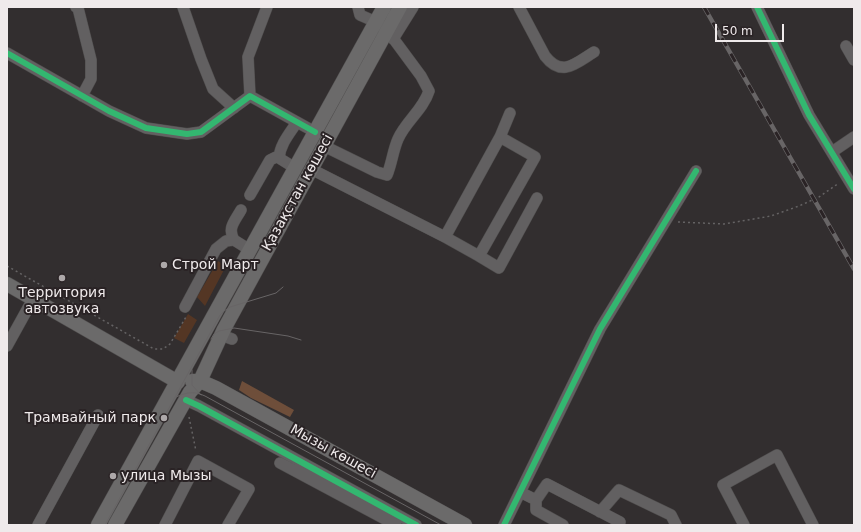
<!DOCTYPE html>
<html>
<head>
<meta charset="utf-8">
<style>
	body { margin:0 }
	#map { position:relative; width:861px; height:532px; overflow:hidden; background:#322e2f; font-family:"DejaVu Sans",sans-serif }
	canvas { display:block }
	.frame { position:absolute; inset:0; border:8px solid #efeaeb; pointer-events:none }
	.scale { position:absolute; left:715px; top:24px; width:69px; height:18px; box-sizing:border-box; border:2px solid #efeaeb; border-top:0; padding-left:5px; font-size:12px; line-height:14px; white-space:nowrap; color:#efeaeb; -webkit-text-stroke:3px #2a2325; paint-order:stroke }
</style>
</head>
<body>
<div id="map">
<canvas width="861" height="532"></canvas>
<div class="frame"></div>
<div class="scale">50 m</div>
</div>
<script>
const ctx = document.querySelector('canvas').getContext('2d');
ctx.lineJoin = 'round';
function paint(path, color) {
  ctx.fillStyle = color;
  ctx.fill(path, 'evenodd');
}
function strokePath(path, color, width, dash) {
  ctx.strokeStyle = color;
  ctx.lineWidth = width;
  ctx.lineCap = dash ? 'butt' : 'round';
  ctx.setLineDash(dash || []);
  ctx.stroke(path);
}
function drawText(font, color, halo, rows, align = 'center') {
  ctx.font = font + ' "DejaVu Sans",sans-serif';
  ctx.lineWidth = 4;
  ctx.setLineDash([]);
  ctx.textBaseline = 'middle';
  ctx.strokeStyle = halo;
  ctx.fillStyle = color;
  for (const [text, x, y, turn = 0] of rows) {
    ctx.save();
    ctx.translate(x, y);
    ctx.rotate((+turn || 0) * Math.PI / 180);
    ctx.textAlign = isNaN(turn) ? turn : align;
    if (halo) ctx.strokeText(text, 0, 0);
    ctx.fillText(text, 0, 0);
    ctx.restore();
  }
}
const green = new Path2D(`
	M218 261 226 266 205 306 197 297Z
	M188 314 197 320 184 343 174 338Z`);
const forest = new Path2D(`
	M242 381 294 410 290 417 251 398 239 390Z`);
const path = new Path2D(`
	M678 222 724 224 771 216 799 206 819 197 839 183
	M7 266 154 349H163L170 344 186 317
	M189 417 196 451`);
const minor = new Path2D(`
	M76 7 78 8 91 60V79L82 96
	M183 7 201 59 213 89 234 108
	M519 7 545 56C562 78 576 63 594 52
	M757 7 809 115 854 189
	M393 39 413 7
	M846 46 854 60
	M7 53 109 111 146 128 187 134 201 132 250 96 315 132
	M250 96 248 57 267 7
	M500 137 510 113
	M324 146 377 172 387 175C392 163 393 150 398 139 406 121 423 110 429 91L421 76 387 30 376 22 360 15 358 7
	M832 152 854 137
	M279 158C280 144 290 133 297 122
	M311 169 445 237 500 137 535 157 479 256 445 237
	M250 195 270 160 276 157 279 158 295 168
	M234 240C227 228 235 221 241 210
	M479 256 499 268 537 198
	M185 307 216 249 226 241 234 240 250 250
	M221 335 232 339
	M7 346 33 299
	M186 400 199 406 416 525
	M280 463 396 525
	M520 492 536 500V510L563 525
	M536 500 547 484 620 522
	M600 512 619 490 671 515 676 525
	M38 525 98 415
	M165 525 198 461 249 489 228 525
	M504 525 600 329 696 171
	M744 525 723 485 777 455 813 525`);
const major = new Path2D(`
	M7 284 178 382
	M192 381H200L216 388 465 525
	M98 525 384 7
	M115 525 190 392 200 381 224 329 400 7`);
const tram = new Path2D(`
	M211 339 214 334 219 331 234 328 288 336 301 340
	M192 370V385L201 395
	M176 397C187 392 194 391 205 396L441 525
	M105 525 220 315 224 311 230 307 276 293 283 287`);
const rail = new Path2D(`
	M704 7 854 269`);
const cycleway = new Path2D(`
	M757 7 809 115 854 189
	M7 53 109 111 146 128 187 134 201 132 250 96 315 132
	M186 400 199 406 416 525
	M504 525 600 329 696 171`);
const markers = [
	[164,265,4,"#ada8a9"],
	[62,278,4,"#ada8a9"],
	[164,418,4,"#ada8a9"],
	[113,476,4,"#ada8a9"]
];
const streetNames = [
	["Қазақстан көшесі",298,193,-61],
	["Мызы көшесі",333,452,29]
];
const poiNames = [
	["Строй Март",172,265],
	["Территория",62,293,"center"],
	["автозвука",62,309,"center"],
	["Трамвайный парк",156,418,"right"],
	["улица Мызы",121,476]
];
paint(green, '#543624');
paint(forest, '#6e4e3a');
strokePath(minor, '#4f4d4d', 12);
strokePath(major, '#4f4d4d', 15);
strokePath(path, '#656364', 1.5, [2, 3]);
strokePath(minor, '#626061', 11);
strokePath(major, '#6b6a6a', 14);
strokePath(tram, '#686566', 1);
strokePath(rail, '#686566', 4.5);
strokePath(rail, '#2a2325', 3, [9]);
strokePath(cycleway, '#33b770', 6);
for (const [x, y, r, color] of markers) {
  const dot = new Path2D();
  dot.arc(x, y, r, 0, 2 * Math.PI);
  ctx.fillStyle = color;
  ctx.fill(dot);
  strokePath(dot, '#2a2325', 1.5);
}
drawText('14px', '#efeaeb', '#2a2325', streetNames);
drawText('14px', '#efeaeb', '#2a2325', poiNames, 'left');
</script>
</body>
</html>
